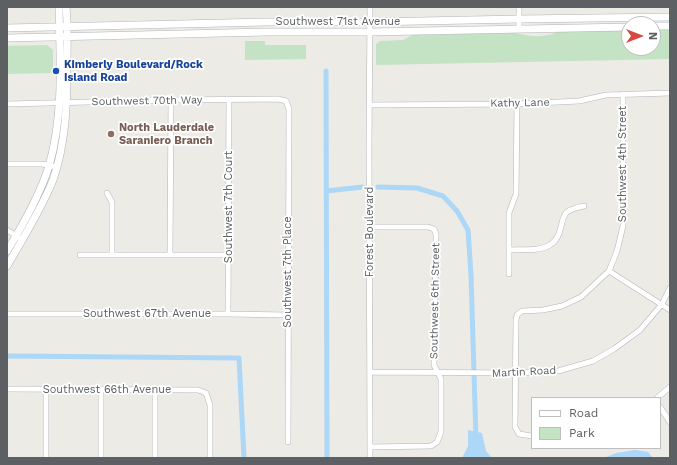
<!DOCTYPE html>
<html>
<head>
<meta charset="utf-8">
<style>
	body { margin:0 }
	#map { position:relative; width:677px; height:465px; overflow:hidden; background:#edebe5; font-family:"Work Sans",sans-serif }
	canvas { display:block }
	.frame { position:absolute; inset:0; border:8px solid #5c6063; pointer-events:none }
	.legend { position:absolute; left:531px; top:397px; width:130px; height:52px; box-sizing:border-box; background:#fff; border:1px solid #bebfc1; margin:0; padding:5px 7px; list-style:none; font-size:12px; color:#5c6063 }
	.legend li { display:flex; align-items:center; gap:8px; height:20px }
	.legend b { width:20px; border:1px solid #bebfc1 }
	.north { position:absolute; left:621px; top:16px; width:40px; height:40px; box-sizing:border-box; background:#fff; border:1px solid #bebfc1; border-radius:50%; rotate:90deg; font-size:11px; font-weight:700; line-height:16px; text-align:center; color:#5c6063 }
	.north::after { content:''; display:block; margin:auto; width:14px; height:18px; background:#d84940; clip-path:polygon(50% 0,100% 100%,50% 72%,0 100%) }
</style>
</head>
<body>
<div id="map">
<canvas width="677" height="465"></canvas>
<div class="frame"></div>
<ul class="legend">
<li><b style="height:5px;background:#fff"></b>Road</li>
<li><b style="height:11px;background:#c4e2c4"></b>Park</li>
</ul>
<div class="north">N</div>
</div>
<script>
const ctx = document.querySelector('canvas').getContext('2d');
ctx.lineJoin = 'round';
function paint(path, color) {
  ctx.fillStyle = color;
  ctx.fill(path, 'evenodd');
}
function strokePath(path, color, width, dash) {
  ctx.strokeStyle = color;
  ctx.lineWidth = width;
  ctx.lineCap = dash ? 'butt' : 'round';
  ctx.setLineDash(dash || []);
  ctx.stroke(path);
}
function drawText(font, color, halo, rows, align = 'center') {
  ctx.font = font + ' "Work Sans",sans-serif';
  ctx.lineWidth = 3.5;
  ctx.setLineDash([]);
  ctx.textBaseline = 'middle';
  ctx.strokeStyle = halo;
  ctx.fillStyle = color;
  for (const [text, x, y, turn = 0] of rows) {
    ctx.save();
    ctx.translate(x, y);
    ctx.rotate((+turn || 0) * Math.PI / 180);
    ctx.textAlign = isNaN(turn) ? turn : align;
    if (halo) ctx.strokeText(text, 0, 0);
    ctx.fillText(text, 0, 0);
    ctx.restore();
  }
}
const green = new Path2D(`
	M670 28V59L376 65V44L380 41 403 40 412 35 516 33C532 37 545 38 560 31L629 29V48H653V29Z
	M245 41H265V45H306V59L245 60Z
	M47 45 53 50V73L7 74V46Z`);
const water = new Path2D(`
	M468 430 482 433 486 451 492 458H462L468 446Z
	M635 450 648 452 653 458H604L616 453Z`);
const canal = new Path2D(`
	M326 71 327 458
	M378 187 417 188 443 196 457 211 468 230 471 275 476 438
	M327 191 362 187
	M7 356 239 358 244 458`);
const street = new Path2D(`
	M519 7V28
	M7 104 171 100 278 99 286 101 289 109 288 442
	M369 105 517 104 579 101 606 95 670 93
	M7 164H42L57 167
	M107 193 112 202V255
	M370 227H428L434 229 436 234 434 365 441 379V432L437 442 431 446 370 447
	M7 230 23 240
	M509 250C522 249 538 252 550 245 564 236 559 219 567 212 571 209 579 207 584 206
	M80 255H229
	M170 255 171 100
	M609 271 670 310
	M509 274V213L516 194 517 104
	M7 314H228L287 315
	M228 314 229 100
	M370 372 516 373 558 371 593 361 614 349 640 330 662 304 670 288
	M7 389 198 390 206 393 210 405V458
	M657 398 670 387
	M660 407 670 422
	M532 436 519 434 515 427 516 320 517 315 522 311 543 310 562 306 581 297 609 271 617 251 623 226V94
	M46 458V390
	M101 458V390
	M155 458V391
	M370 458 369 146 370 7`);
const secondary = new Path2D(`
	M653 26H670
	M7 28 267 22H370L519 19 670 17
	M7 38 267 32H370L629 27
	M7 251C23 225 40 195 49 166 64 114 60 60 59 7
	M7 266C23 238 41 210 53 180 66 142 67 105 67 65 67 46 68 26 66 7`);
const markers = [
	[56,71,4,"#1a4fb4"],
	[111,134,4,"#8d6e63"]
];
const streetNames = [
	["Southwest 71st Avenue",338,22],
	["Southwest 70th Way",147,101,-1],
	["Kathy Lane",520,103,-1],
	["Southwest 4th Street",623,164,-90],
	["Southwest 7th Court",229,207,-90],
	["Forest Boulevard",370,232,-90],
	["Southwest 7th Place",288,272,-90],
	["Southwest 6th Street",435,301,-89],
	["Southwest 67th Avenue",147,314],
	["Martin Road",524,372,-3],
	["Southwest 66th Avenue",107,390]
];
const transitNames = [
	["Kimberly Boulevard/Rock",64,65],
	["Island Road",64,78]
];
const educationNames = [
	["North Lauderdale",119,128],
	["Saraniero Branch",119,141]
];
paint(green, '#c4e2c4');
paint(water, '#acd7f6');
strokePath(canal, '#acd7f6', 5);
strokePath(street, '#b2b5b8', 6);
strokePath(secondary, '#b1b4b8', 8);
strokePath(street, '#fff', 5);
strokePath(secondary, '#fff', 7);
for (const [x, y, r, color] of markers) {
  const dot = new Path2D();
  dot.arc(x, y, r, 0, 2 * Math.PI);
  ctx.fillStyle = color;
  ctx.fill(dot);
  strokePath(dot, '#fff', 1.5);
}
drawText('11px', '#5c6063', '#fff', streetNames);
drawText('bold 11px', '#164399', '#fff', transitNames, 'left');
drawText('bold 11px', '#785e54', '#fff', educationNames, 'left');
</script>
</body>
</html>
